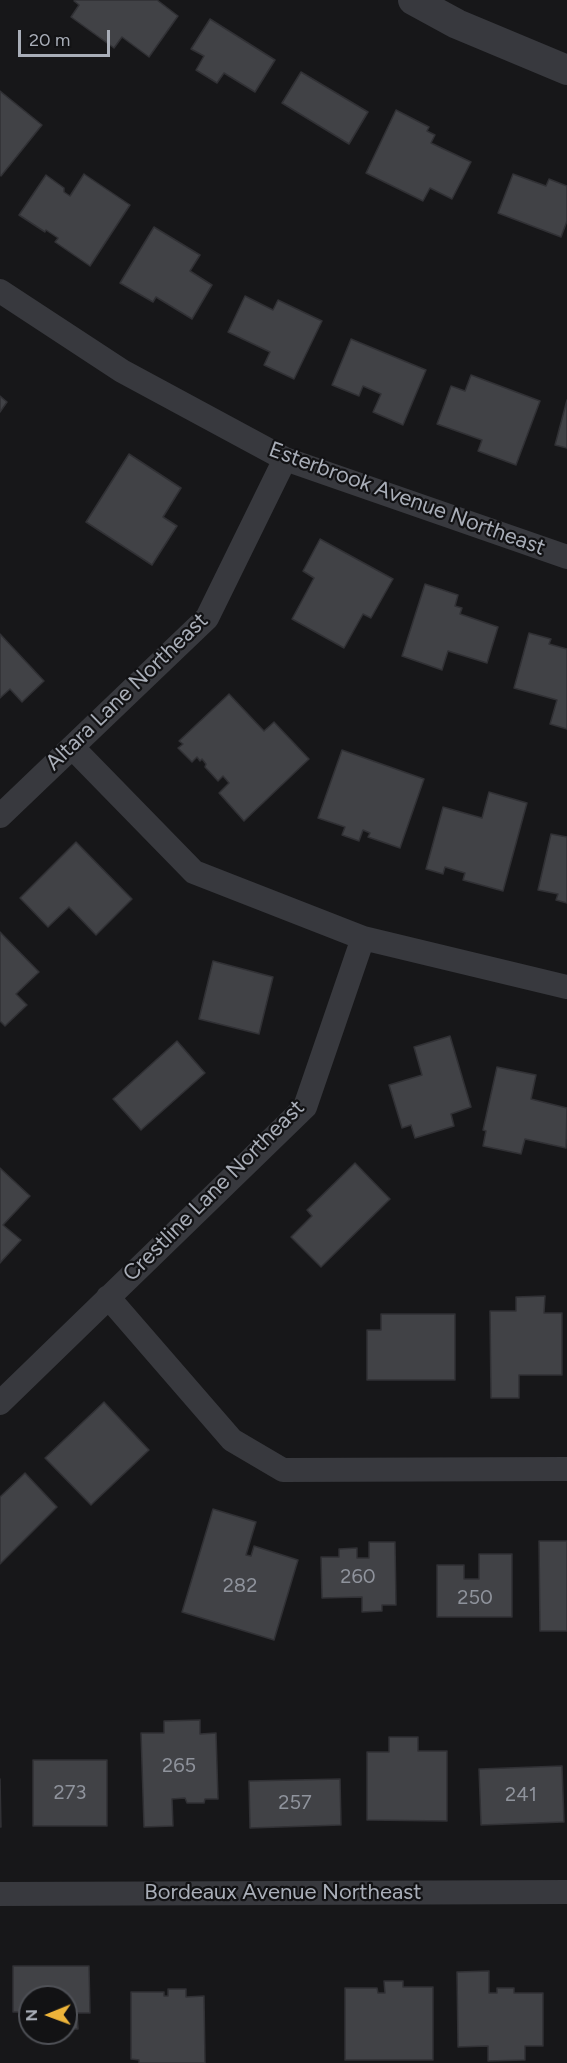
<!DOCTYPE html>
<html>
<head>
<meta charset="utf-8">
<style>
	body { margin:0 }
	#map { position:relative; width:567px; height:2063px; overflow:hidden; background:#171719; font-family:Figtree,sans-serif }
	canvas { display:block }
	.north { position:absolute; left:18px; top:1985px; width:60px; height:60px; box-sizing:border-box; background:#121214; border:2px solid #4e5056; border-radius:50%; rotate:269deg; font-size:16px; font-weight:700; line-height:24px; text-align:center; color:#a9aeb8 }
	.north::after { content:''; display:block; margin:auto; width:21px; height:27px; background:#edb43a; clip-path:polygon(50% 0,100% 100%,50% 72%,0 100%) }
	.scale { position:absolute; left:18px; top:30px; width:92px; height:27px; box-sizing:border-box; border:3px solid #a9aeb8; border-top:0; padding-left:8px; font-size:18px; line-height:21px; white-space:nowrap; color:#a9aeb8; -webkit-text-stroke:4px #121214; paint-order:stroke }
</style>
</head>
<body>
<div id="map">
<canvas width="567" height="2063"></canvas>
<div class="north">N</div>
<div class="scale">20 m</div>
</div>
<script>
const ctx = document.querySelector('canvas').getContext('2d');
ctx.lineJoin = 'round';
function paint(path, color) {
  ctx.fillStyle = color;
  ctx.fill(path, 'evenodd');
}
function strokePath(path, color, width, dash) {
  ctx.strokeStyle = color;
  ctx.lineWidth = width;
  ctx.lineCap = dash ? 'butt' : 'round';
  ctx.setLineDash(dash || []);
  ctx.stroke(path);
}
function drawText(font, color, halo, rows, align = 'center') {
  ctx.font = font + ' Figtree,sans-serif';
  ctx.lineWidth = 4.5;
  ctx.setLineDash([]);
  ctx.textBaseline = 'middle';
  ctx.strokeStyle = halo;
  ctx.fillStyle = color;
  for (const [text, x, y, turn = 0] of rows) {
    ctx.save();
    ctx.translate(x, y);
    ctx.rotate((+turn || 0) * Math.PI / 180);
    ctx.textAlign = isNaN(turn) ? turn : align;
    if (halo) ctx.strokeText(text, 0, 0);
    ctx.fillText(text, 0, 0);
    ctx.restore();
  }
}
const building = new Path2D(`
	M75 0H157L178 16 149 57 122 37 114 48 71 17 79 5 74 1Z
	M210 19 275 60 255 92 224 73 217 83 196 70 204 56 191 49Z
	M301 72 368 112 349 144 282 103Z
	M0 91 42 125 1 176 0 175Z
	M396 110 429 127 427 131 435 135 431 143 471 162 452 199 430 188 423 201 366 173Z
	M84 174 130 205 90 266 55 242 58 238 46 230 45 232 19 215 46 175 64 188V192L70 196Z
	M513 174 546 186 549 179 567 186V221L561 237 498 213Z
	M154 227 200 255 190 271 212 285 192 319 156 297 153 302 120 283Z
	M245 296 273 310 278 300 322 321 294 379 264 365 270 352 228 332Z
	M351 339 426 370 403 425 373 412 381 394 363 386 359 396 332 385Z
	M471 375 540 401 516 465 478 451 482 440 437 424 451 386 465 391Z
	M0 396 7 402 0 412Z
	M567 400V448L555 445Z
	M129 454 181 488 163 517 177 526 152 565 86 522Z
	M320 539 393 579 371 618 363 614 344 648 292 619 314 578 303 571Z
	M425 584 458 595 455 606 462 608 460 614 498 627 487 663 448 651 442 670 402 656Z
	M529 633 551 639 549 644 567 649V729L550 724 557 700 514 688Z
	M0 634 44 681 22 702 10 689 0 698Z
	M229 694 264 731 274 722 309 759 244 821 219 793 229 783 223 776 218 781 205 767 206 764 202 759 200 761 197 757 192 762 178 748 183 744 179 741Z
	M342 750 424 779 400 848 368 837 370 833 363 830 359 841 342 835 345 827 318 818Z
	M489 792 527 803 503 891 463 880 465 873 445 867 443 874 426 869 443 807 482 818Z
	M551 834 567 837V903L556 900 558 894 538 890Z
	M76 842 132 899 96 935 69 907 48 927 20 898Z
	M0 932 39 972 16 994 27 1005 5 1026 0 1021Z
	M213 961 273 977 259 1034 199 1019Z
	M450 1036 471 1107 451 1114 454 1126 415 1138 411 1125 402 1128 389 1085 422 1075 414 1047Z
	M177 1041 205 1073 141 1130 113 1099Z
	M497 1067 536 1075 531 1099 567 1108 566 1148 525 1139 521 1154 483 1146 486 1131 483 1130Z
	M355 1163 390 1199 321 1267 291 1237 312 1216 307 1210Z
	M0 1168 30 1196 3 1225 21 1240 0 1263Z
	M545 1296 544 1313H562V1375H519V1398H491L490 1311H516V1297Z
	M381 1314H455V1380H367V1330H381Z
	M104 1402 149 1450 91 1505 45 1458Z
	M25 1473 57 1507 0 1564V1497Z
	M213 1509 256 1522 246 1555 251 1556 254 1546 298 1560 274 1640 182 1612Z
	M539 1541H567V1631H540Z
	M369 1542H395L396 1605H382V1611L362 1612V1597L322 1598 321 1557H339V1549L357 1548V1558H369Z
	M479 1554H512V1617H437V1565H464V1579H479Z
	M200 1720V1734L216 1733 218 1799H205L204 1803H187L185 1798 172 1799 173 1826 144 1827 141 1733H164V1721Z
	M389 1737H418V1751H447V1821L367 1820V1752H389Z
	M33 1760H107V1826H33Z
	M562 1766 564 1822 481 1825 479 1769Z
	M0 1779 1 1827H0Z
	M340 1779 341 1825 250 1828 249 1781Z
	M13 1966H89L90 2013H77L78 2029H66V1997H30V2012H13Z
	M489 1971V1993H497V1988H514V1993H543V2046H525V2060L488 2061V2046L458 2047 457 1972Z
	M384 1981H403V1987H433V2060H345V1988H377L378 1993H385Z
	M168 1989H186V1997L204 1996 205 2063H139V2060L131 2059V1992H164V1996H168Z`);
const minor = new Path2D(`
	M0 291 122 371 285 459 567 557
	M72 747 194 872 363 938 567 987
	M0 816 207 618 285 459
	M108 1297 232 1440 283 1470 567 1469
	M0 1403 305 1107 363 938
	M0 1894 567 1892`);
const tertiary = new Path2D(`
	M413 0 457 24 567 70`);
const numberNames = [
	["260",358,1577],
	["282",240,1586],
	["250",475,1598],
	["265",179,1766],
	["273",70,1793],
	["241",521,1795],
	["257",295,1803]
];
const streetNames = [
	["Esterbrook Avenue Northeast",407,499,20],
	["Altara Lane Northeast",127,692,-44],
	["Crestline Lane Northeast",214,1191,-45],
	["Bordeaux Avenue Northeast",283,1893]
];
paint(building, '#414246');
strokePath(building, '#313135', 1.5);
strokePath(minor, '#38393e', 24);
strokePath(tertiary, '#38393e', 30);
drawText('20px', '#8f939c', null, numberNames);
drawText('22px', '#a9aeb8', '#121214', streetNames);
</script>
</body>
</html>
